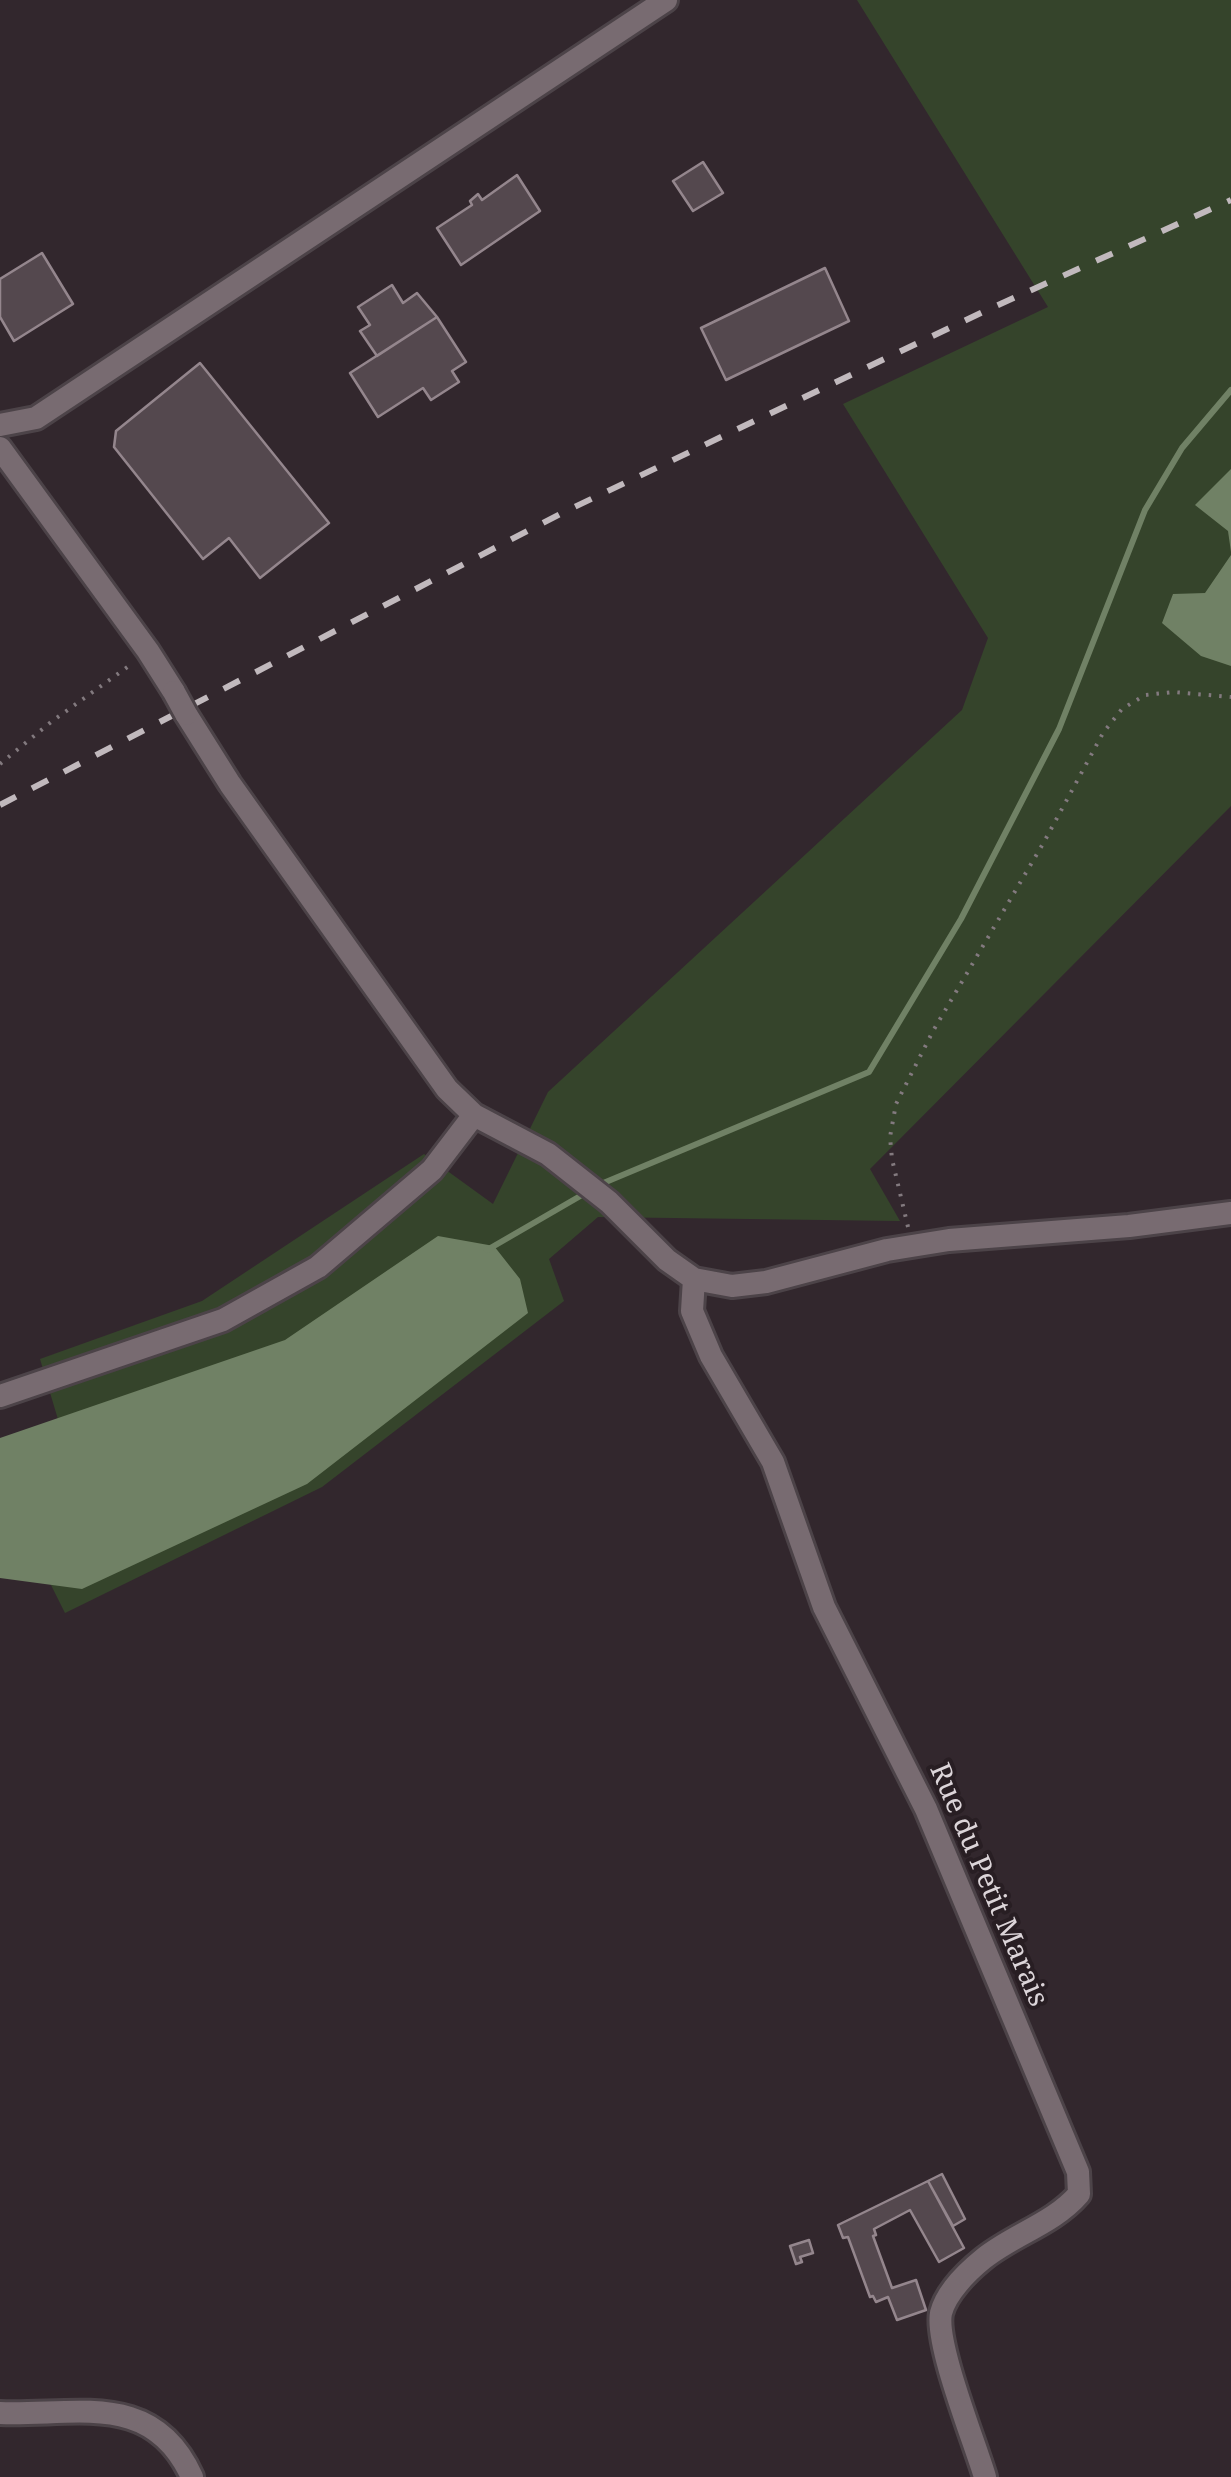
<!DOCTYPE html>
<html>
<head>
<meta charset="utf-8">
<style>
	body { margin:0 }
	canvas { display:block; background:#32272d }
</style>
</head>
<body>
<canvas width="1231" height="2477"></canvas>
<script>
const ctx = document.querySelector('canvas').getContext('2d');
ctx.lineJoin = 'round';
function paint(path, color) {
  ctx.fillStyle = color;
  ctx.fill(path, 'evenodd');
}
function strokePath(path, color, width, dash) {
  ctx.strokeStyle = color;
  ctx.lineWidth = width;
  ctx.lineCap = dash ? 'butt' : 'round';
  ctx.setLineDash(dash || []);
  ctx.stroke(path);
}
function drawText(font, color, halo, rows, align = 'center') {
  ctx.font = font + ' "Noto Serif",serif';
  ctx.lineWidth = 8;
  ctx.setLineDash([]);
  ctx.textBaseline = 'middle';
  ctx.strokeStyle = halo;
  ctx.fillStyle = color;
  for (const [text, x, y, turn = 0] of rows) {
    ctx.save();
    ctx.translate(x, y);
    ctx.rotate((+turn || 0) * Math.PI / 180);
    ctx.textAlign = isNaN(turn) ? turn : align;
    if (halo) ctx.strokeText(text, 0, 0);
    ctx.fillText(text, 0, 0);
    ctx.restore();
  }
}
const green = new Path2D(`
	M857 0H1231V806L870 1169 900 1221 598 1217 549 1259 564 1301 322 1487 65 1613 9 1501 71 1463 40 1359 202 1301 424 1154 493 1204 548 1092 962 710 988 638 843 404 1048 307Z`);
const water = new Path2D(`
	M1231 469V552L1228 531 1195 505Z
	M1231 555V666L1201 656 1162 623 1173 594 1205 593Z
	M438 1236 494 1246 520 1279 528 1313 307 1484 82 1589 0 1578V1438L285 1340Z`);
const stream = new Path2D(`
	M601 1184 869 1072 961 919 1059 729 1145 510 1182 448 1231 390
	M487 1250 582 1195`);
const building = new Path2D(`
	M703 162 723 193 693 211 673 181Z
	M517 175 540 211 461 265 437 228 472 205 470 201 478 194 482 200Z
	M42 253 73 304 14 341 0 317V279Z
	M825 268 849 321 726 380 701 328Z
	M392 285 403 303 417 293 437 317 377 356 360 331 370 325 358 307Z
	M437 317 466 362 452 371 459 382 431 400 423 388 378 417 350 373Z
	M200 363 329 523 260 578 229 538 203 559 114 447 116 431Z
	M942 2174 965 2219 953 2226 928 2181Z
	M928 2181 964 2248 939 2262 910 2210 874 2229 876 2235 873 2236 892 2288 916 2280 926 2310 897 2320 888 2297 876 2302 873 2296 870 2297 848 2237 843 2238 838 2225Z
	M809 2240 813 2253 800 2257 802 2262 796 2264 790 2246Z`);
const path = new Path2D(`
	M0 764 51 722 133 663
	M908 1227 892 1159 890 1137 896 1104 933 1031 1044 842 1103 733 1122 709 1145 695 1173 692 1231 697`);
const minor = new Path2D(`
	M0 425 36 418 666 0
	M0 448 148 651 174 692
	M186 714 230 784 447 1089 474 1115 548 1154 609 1202 667 1260 694 1279 732 1286 766 1282 887 1250 949 1240 1129 1226 1231 1213
	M694 1279 692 1311 711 1356 773 1462 824 1607 926 1809 1078 2172 1079 2194C1053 2224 1014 2234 983 2259 967 2272 946 2293 941 2313 935 2344 975 2443 985 2477
	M0 1396 223 1320 318 1267 432 1170 474 1115
	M0 2413C76 2416 153 2390 192 2477`);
const rail = new Path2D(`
	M0 805 564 512 987 310 1231 200`);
const minorBridge = new Path2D(`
	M174 692 186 714`);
const streetNames = [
	["Rue du Petit Marais",988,1885,67]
];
paint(green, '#35442b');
paint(water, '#708165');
strokePath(stream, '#708165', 6);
paint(building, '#54484e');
strokePath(building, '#94868d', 2.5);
strokePath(minor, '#4c4348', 28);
strokePath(path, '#837a7f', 4, [2.5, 8]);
strokePath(minor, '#786b71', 22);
strokePath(rail, '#c1b9bd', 6, [18, 18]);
strokePath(minorBridge, '#4c4348', 28, []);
strokePath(minorBridge, '#786b71', 22);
drawText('28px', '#dcd5d9', '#281e23', streetNames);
</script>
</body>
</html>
